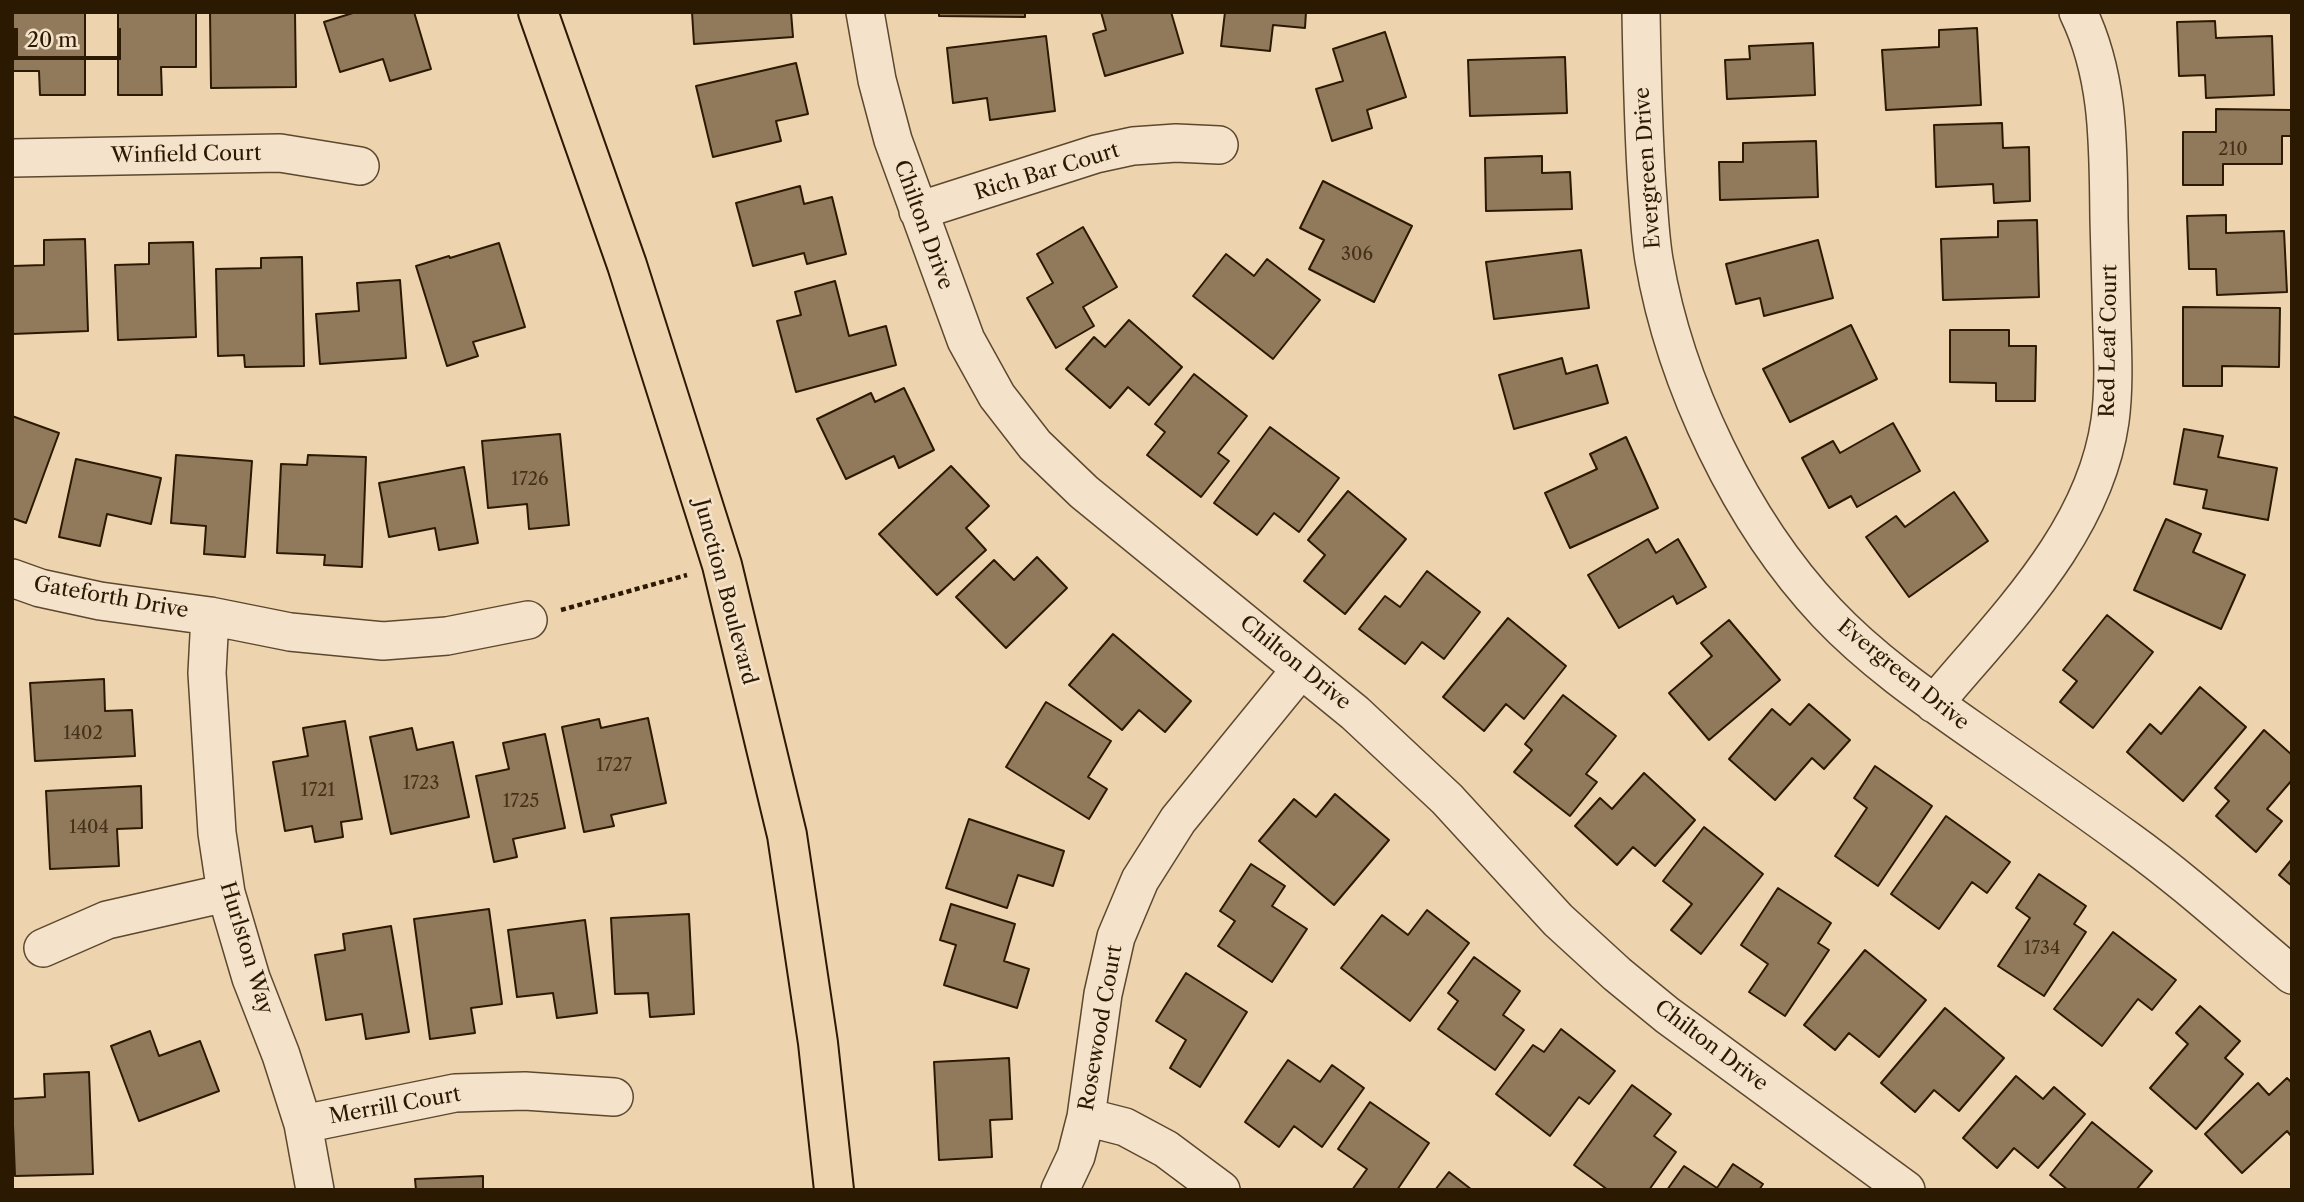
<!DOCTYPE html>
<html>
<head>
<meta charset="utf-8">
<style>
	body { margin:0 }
	#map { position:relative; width:2304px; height:1202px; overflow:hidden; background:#eed3af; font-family:"Libre Caslon Text",serif }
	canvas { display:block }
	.frame { position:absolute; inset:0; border:14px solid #2c1902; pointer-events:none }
	.scale { position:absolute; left:14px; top:28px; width:107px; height:32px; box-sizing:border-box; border:4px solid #2c1902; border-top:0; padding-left:9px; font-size:21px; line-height:24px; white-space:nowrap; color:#2c1902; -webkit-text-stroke:5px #f4e2cb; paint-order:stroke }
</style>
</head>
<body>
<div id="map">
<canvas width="2304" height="1202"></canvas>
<div class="frame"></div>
<div class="scale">20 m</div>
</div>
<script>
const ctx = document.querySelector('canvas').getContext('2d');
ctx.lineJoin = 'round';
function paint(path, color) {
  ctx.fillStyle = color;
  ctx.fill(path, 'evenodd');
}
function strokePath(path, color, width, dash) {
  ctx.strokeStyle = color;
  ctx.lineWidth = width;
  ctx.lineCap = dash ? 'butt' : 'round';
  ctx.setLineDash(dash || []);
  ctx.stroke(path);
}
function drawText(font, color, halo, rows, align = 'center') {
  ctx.font = font + ' "Libre Caslon Text",serif';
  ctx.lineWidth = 5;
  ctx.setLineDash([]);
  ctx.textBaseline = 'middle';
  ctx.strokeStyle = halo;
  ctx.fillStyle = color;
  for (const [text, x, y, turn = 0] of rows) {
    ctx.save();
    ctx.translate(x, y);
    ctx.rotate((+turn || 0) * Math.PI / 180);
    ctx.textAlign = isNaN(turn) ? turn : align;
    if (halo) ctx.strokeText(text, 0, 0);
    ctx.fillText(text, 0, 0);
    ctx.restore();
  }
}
const building = new Path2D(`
	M12 12H85V95H40L39 71H12Z
	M118 12H196V67H161L162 95H118Z
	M210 12H295L296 87 211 88Z
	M356 12H414L431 69 390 81 383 59 340 72 324 22Z
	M692 12H791L793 37 694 44Z
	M939 12H1025V17L939 16Z
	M1101 12H1171L1183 53 1105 76 1093 34 1106 30Z
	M1225 12H1306L1305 28 1273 25 1270 51 1221 46Z
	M2215 21 2216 38 2272 36 2274 95 2206 98 2205 75 2179 76 2177 22Z
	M1977 28 1981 105 1886 110 1882 50 1939 47V30Z
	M1385 32 1406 97 1367 110 1372 128 1332 141 1316 89 1343 81 1333 49Z
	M1046 36 1055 111 990 120 987 98 953 103 947 48Z
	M1813 43 1815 95 1727 99 1725 60 1750 59 1749 46Z
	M1565 57 1567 113 1470 116 1468 60Z
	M796 63 808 114 776 121 781 141 713 157 696 86Z
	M2216 109 2292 110V136H2282V164H2223V185H2183V132H2216Z
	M2002 123 2003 148 2029 147 2030 201 1994 203 1993 184 1936 187 1934 125Z
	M1816 141 1818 197 1720 200 1719 162H1743V143Z
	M1542 156V173L1570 172 1572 209 1486 211 1485 158Z
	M1323 181 1412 226 1374 302 1309 269 1324 240 1300 228Z
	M800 186 804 204 832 197 846 254 807 264 804 253 753 266 736 203Z
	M2226 215V233L2284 231 2287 292 2217 295 2216 269H2189L2187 216Z
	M2037 220 2039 297 1943 300 1941 239 1998 237V221Z
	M1083 227 1117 287 1083 307 1094 326 1056 348 1027 298 1053 283 1037 254Z
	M85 239 88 331 12 334V266L44 265V240Z
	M1818 240 1833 298 1764 316 1760 298 1736 304 1726 264Z
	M193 242 196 337 118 340 115 265 149 264V243Z
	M499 243 525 327 473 342 478 356 447 366 416 266 449 256 450 258Z
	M1581 250 1589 308 1494 319 1486 262Z
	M1226 254 1254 276 1267 259 1320 300 1273 359 1193 296Z
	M302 257 304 366 245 367 244 355 218 356 216 269 261 268V258Z
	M400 280 406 358 320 364 316 314 359 311 357 283Z
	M835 281 849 336 886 326 896 365 796 392 777 321 801 315 795 292Z
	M2183 307 2280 308 2279 367 2222 366V386H2183Z
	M1129 320 1182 367 1149 405 1128 387 1110 408 1066 369 1094 337 1105 347Z
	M1851 325 1877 379 1790 422 1763 369Z
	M1950 330H2009V346H2036L2035 401H1996V383L1950 382Z
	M1562 358 1566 374 1597 365 1608 403 1514 429 1499 375Z
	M1194 374 1247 416 1218 453 1229 461 1201 497 1147 455 1165 432 1155 424Z
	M904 388 934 450 899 468 894 456 846 479 817 419 871 393 875 402Z
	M12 416 59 433 26 523 12 518Z
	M1893 423 1920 471 1857 507 1851 496 1829 508 1802 458 1833 441 1840 453Z
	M1270 427 1339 478 1299 532 1274 513 1257 535 1214 503Z
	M2184 429 2223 436 2218 457 2277 468 2268 520 2203 508 2207 490 2174 484Z
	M560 434 569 525 529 529 527 504 488 508 482 441Z
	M1626 437 1658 508 1570 548 1545 493 1597 469 1590 454Z
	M176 455 252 461 245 557 204 554 206 526 171 523Z
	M308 455 366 457 362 567 324 565 325 555 277 553 281 464 307 465Z
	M76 459 161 478 151 524 107 514 100 546 59 537Z
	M951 466 989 506 966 528 986 550 937 595 879 534Z
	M464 467 478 543 439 550 435 528 389 537 379 483Z
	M1348 491 1406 539 1345 614 1304 581 1325 555 1308 540Z
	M1954 492 1988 541 1909 597 1866 537 1896 516 1905 527Z
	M2166 519 2201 534 2193 552 2245 575 2221 629 2134 590Z
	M1648 539 1656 553 1678 539 1706 587 1677 604 1673 596 1619 628 1588 575Z
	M1037 557 1067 588 1006 648 956 597 994 560 1014 580Z
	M1427 571 1480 612 1444 659 1422 642 1405 664 1359 629 1385 596 1400 607Z
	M2107 615 2153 652 2093 728 2060 702 2077 681 2063 670Z
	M1508 618 1566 666 1524 719 1506 704 1484 731 1443 697Z
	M1729 620 1780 680 1709 740 1669 693 1712 656 1701 643Z
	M1113 634 1191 701 1165 732 1139 710 1122 730 1069 685Z
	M104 679 105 711 132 710 135 756 35 761 30 683Z
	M2200 687 2246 727 2183 801 2127 752 2150 724 2161 734Z
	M1563 695 1616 736 1586 774 1597 782 1570 816 1514 772 1532 750 1525 744Z
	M1046 702 1111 741 1088 777 1107 789 1089 819 1006 767Z
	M1809 704 1850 740 1824 769 1812 758 1775 800 1729 759 1772 709 1790 725Z
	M648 718 666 803 611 815 614 826 584 832 562 727 599 719 601 728Z
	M345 721 362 819 341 822 343 837 315 842 312 826 285 831 273 762 308 756 303 728Z
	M412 728 417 750 453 742 469 817 391 834 370 737Z
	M2264 730 2292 755V780L2267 809 2282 821 2256 852 2216 816 2229 801 2215 788Z
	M545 734 565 828 513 839 517 857 494 862 476 776 509 769 503 743Z
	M1875 766 1932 806 1878 886 1835 856 1867 808 1854 798Z
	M1644 773 1695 820 1655 866 1633 847 1617 865 1575 826 1600 798 1612 809Z
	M141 786 142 828 117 829 119 866 50 869 46 791Z
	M1335 794 1389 840 1334 905 1259 841 1294 799 1316 817Z
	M1946 816 2010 862 1987 893 1972 882 1939 929 1891 894Z
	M969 819 1064 851 1053 886 1018 875 1007 908 946 888Z
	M1704 827 1763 874 1701 954 1671 930 1692 904 1663 881Z
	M2292 859V886L2279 875Z
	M1251 864 1285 886 1272 906 1307 929 1272 982 1218 946 1235 921 1220 911Z
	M2039 874 2086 906 2074 924 2086 932 2044 996 1998 966 2030 918 2016 908Z
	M1778 888 1831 923 1818 943 1829 950 1785 1016 1749 992 1768 964 1741 945Z
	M951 904 1015 924 1004 961 1029 969 1017 1008 944 985 956 945 940 940Z
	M489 909 502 1004 471 1008 475 1033 430 1039 414 919Z
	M1427 910 1469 943 1410 1021 1341 968 1382 915 1408 935Z
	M689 914 694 1014 650 1017 648 993 615 994 611 918Z
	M585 920 597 1013 557 1018 553 993 517 997 508 930Z
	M391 926 409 1032 366 1039 362 1014 326 1020 315 955 345 950 343 934Z
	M2113 932 2176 980 2152 1010 2138 999 2102 1046 2054 1009Z
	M1865 950 1926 1000 1879 1057 1849 1033 1835 1050 1804 1025Z
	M1474 957 1520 991 1503 1015 1524 1030 1495 1070 1438 1029 1458 1001 1448 993Z
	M1186 973 1247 1012 1200 1087 1170 1068 1186 1040 1156 1021Z
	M2200 1006 2240 1041 2225 1058 2243 1074 2196 1129 2150 1088 2188 1044 2176 1033Z
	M1945 1008 2004 1058 1959 1111 1934 1090 1915 1112 1881 1083Z
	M1561 1029 1615 1071 1589 1104 1579 1097 1550 1136 1496 1094 1533 1045 1544 1052Z
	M150 1031 159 1056 200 1041 219 1091 139 1121 111 1046Z
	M1009 1058 1012 1119 990 1120 992 1157 939 1160 934 1062Z
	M1288 1060 1320 1082 1332 1065 1364 1088 1322 1147 1294 1126 1279 1147 1245 1122Z
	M89 1072 93 1174 15 1176 12 1099 45 1097 44 1074Z
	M2016 1076 2043 1099 2054 1087 2085 1114 2038 1168 2014 1148 1997 1168 1963 1138Z
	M2287 1078 2292 1083V1137L2287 1131 2242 1173 2205 1134 2258 1083 2269 1095Z
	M1632 1085 1671 1114 1654 1136 1676 1152 1649 1190H1608L1574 1165Z
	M1370 1102 1429 1143 1397 1190H1352L1367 1169 1338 1149Z
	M2092 1122 2152 1171 2136 1190H2068L2050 1175Z
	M1733 1164 1763 1184 1759 1190H1667L1684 1166 1717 1188Z
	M1449 1172 1472 1190H1435Z
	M483 1176V1190H416L415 1179Z`);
const path = new Path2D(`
	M561 610 687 575`);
const minor = new Path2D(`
	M865 12 877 80 893 140 966 340 997 396 1035 445 1084 492 1355 713 1447 799 1558 920 1617 974 1667 1015 1906 1190
	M1641 12C1642 70 1643 128 1647 186 1649 211 1650 236 1654 260 1675 383 1741 522 1827 613 1875 664 1935 704 1992 744 2038 776 2084 808 2129 841 2186 882 2238 930 2292 975
	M12 158 280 153 360 166
	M918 211 1096 154 1133 146 1176 143 1219 145
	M12 578 40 588 100 601 210 616 290 632 383 641 447 636 528 620
	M210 616 207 673 217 833 226 893 251 978 281 1055 303 1124 315 1190
	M1934 704C2004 620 2094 534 2110 421 2114 391 2113 360 2112 331 2111 294 2110 257 2109 219 2108 148 2110 78 2078 12
	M43 948 107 920 226 893
	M1086 1117 1125 1127 1166 1149 1221 1190
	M303 1124 455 1093 525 1091 614 1097
	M1060 1190 1076 1156 1086 1117 1103 994 1116 937 1140 880 1178 820 1301 669`);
const major = new Path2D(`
	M538 12 627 265 722 565 787 835 818 1043 834 1190`);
const numberNames = [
	["210",2233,150],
	["306",1357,255],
	["1726",530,480],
	["1402",83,734],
	["1727",614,766],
	["1723",421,784],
	["1721",318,791],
	["1725",521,802],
	["1404",89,828],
	["1734",2042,949]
];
const streetNames = [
	["Winfield Court",186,155,-1],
	["Evergreen Drive",1648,168,-94],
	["Rich Bar Court",1047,172,-17],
	["Chilton Drive",923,225,70],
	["Red Leaf Court",2109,341,-89],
	["Junction Boulevard",725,592,75],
	["Gateforth Drive",111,598,10],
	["Chilton Drive",1295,663,39],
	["Evergreen Drive",1903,675,39],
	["Hurlston Way",246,948,73],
	["Rosewood Court",1101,1028,-80],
	["Chilton Drive",1711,1046,37],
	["Merrill Court",395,1106,-10]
];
paint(building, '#917a5c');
strokePath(building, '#2c1902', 2);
strokePath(minor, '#5c482d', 40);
strokePath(major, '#2c1902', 42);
strokePath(path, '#2c1902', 4.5, [5, 3.5]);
strokePath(minor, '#f4e2cb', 37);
strokePath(major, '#eed3af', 38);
drawText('18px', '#453118', null, numberNames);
drawText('21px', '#2c1902', '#f4e2cb', streetNames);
</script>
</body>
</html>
